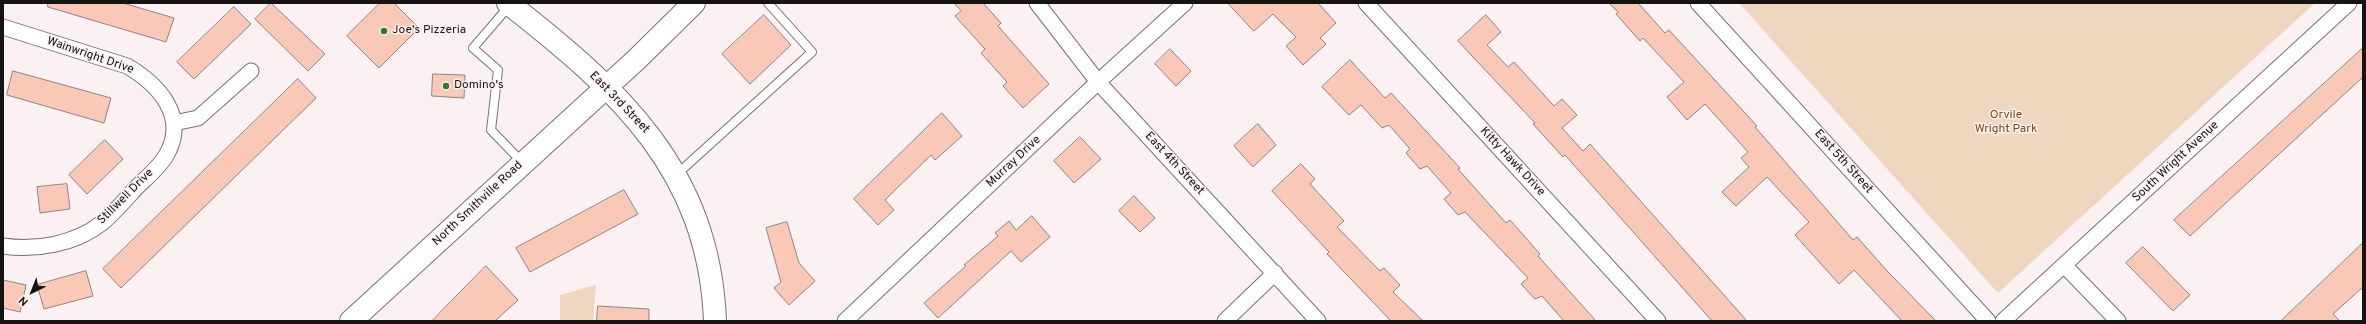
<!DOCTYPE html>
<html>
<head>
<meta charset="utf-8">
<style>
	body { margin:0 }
	#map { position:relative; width:2366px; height:324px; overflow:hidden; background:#fbf1f2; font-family:Overpass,sans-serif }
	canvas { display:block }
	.frame { position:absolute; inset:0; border:4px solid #161313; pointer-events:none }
	.north { position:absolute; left:12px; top:272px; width:40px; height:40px; -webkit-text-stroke:3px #fbf1f2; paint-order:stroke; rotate:223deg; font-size:11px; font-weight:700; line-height:16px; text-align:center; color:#161313 }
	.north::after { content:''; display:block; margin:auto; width:14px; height:18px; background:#161313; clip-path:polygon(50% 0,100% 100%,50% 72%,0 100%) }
</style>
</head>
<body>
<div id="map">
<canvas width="2366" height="324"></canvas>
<div class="frame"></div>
<div class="north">N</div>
</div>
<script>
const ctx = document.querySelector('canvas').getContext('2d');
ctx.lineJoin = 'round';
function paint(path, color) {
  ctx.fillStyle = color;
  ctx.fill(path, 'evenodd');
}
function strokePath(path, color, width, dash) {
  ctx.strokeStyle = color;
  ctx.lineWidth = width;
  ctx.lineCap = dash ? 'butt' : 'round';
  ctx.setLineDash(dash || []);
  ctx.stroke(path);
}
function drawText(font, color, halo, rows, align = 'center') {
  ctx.font = font + ' Overpass,sans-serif';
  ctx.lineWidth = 3;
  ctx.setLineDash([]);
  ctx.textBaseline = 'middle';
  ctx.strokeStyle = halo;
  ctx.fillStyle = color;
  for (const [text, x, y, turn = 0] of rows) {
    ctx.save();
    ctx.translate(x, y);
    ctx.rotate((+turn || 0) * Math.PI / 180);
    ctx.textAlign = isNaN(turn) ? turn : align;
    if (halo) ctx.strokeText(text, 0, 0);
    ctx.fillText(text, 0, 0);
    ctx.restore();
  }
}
const green = new Path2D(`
	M1739 3H2315L1998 293Z
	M596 285 593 321H560V295Z`);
const building = new Path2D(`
	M48 3H123L174 18 166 42 48 7Z
	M271 3 325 54 308 71 255 19Z
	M380 3H394L419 28 379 68 347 36Z
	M954 3H983L1001 23 998 26 1049 84 1023 108 1003 86 1007 82 981 53 985 49 955 16 961 11Z
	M1228 3H1318L1336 23 1320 38 1326 44 1303 65 1286 46 1296 37 1273 14 1254 31Z
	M1609 3H1638L1665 33 1669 30 1757 126 1755 127 1853 240 1857 237 1888 272 1936 321H1902L1854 270 1839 284 1795 235 1809 222 1767 177 1736 206 1722 192 1749 167 1741 158 1748 152 1705 104 1687 120 1667 97 1684 82 1643 38 1640 41 1616 14 1618 12Z
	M234 7 251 24 194 79 177 62Z
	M764 15 791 45 750 84 722 54Z
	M1486 15 1501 32 1487 45 1508 67 1514 62 1554 106 1562 99 1577 115 1562 128 1583 151 1590 144 1747 321H1712L1565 155 1563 157 1533 124 1535 123 1458 41Z
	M2363 48V77L2190 236 2174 220Z
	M1170 49 1191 71 1176 86 1155 64Z
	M1350 60 1385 98 1391 93 1460 168 1458 169 1506 223 1510 220 1540 254 1538 256 1596 321H1564L1542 296 1535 299 1521 284 1528 278 1465 212 1458 215 1444 199 1451 193 1427 166 1420 169 1406 153 1410 149 1389 125 1382 128 1361 105 1349 115 1322 87Z
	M13 71 111 98 104 123 7 95Z
	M433 74 465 75 464 98 432 96Z
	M298 79 316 98 121 288 103 269Z
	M942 113 962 136 935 160 931 155 885 200 894 210 878 225 854 199Z
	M1258 124 1276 145 1253 167 1234 146Z
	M1080 137 1101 159 1074 183 1054 161Z
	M105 140 123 159 87 194 69 175Z
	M1301 164 1315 179 1310 184 1344 221 1337 227 1380 271 1384 268 1400 285 1393 292 1423 321H1391L1327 254 1329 252 1272 191Z
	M67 184 70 209 40 213 37 187Z
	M624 190 638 214 530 272 516 248Z
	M1134 196 1155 218 1140 232 1119 211Z
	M1032 216 1050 237 1021 262 1011 251 938 318 924 303 966 266 964 265 998 236 995 233 1009 221 1016 230Z
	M787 222 799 263 815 281 789 305 774 288 781 282 766 228Z
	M2363 243V287L2333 314 2340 321H2281Z
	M2143 247 2190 295 2173 311 2126 263Z
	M486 266 518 300 495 321H432Z
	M86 271 93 296 44 309 37 285Z
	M3 280 26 285 20 312 3 308Z
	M598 306 649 309V321H597Z`);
const lane = new Path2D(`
	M510 5 473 48 498 70 491 130 522 162
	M676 175 812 52 768 3`);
const street = new Path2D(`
	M1037 3 1098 82 1318 321
	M1366 3 1658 321
	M1698 3 1988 321
	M3 27 127 66C158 84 188 116 167 154 160 167 146 178 136 188 125 200 114 213 102 223 75 244 36 251 3 246
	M174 123 198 118 251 71
	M2064 265 2118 321
	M845 321 1098 82 1185 3
	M1225 321 1275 273
	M2003 321 2349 3`);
const secondary = new Path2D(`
	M351 321 636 60 694 3`);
const primary = new Path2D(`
	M508 3C619 90 709 170 715 321`);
const markers = [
	[384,31,4,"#2f7b22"],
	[446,86,4,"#2f7b22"]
];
const poiNames = [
	["Joe's Pizzeria",392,31],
	["Domino's",454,86]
];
const streetNames = [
	["Wainwright Drive",90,56,19],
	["East 3rd Street",619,103,46],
	["Murray Drive",1014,162,-43],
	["Kitty Hawk Drive",1512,162,47],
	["East 5th Street",1843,162,48],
	["South Wright Avenue",2176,162,-43],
	["East 4th Street",1174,164,47],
	["Stillwell Drive",126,197,-45],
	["North Smithville Road",478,204,-43]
];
const parkNames = [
	["Orvile",2006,116],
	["Wright Park",2006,130]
];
paint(green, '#efd6bf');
paint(building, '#fac8b6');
strokePath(building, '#8d8582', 1);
strokePath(lane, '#797171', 10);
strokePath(street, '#797171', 17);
strokePath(secondary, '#797171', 24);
strokePath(primary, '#797171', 24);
strokePath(lane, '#fff', 8);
strokePath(street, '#fff', 15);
strokePath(secondary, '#fff', 22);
strokePath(primary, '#fff', 22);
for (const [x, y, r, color] of markers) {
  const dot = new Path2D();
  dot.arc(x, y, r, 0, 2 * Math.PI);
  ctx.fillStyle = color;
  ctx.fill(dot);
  strokePath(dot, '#fbf1f2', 1.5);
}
drawText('12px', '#161313', '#fbf1f2', poiNames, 'left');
drawText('12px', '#161313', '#fbf1f2', streetNames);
drawText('12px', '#7a4b12', '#fbf1f2', parkNames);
</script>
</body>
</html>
